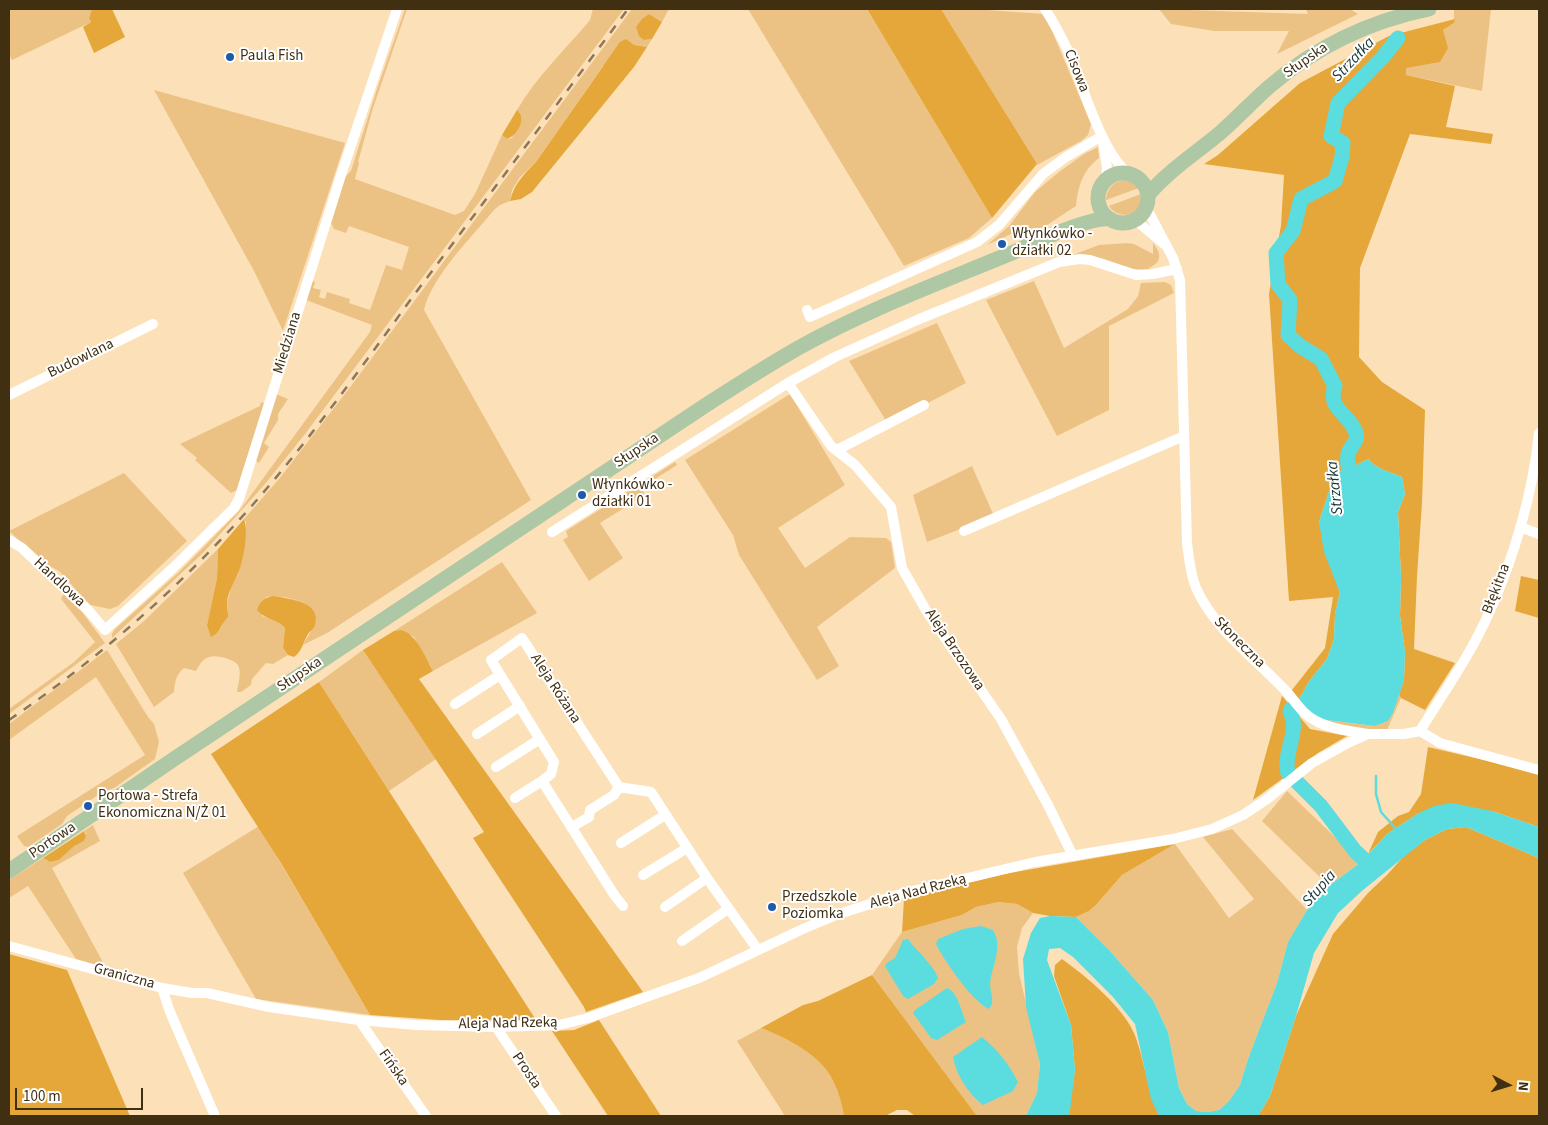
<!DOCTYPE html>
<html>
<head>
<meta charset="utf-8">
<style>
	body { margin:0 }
	#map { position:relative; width:1548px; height:1125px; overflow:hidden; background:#fce0b8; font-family:"Source Sans 3",sans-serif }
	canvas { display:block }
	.frame { position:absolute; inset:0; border:10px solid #412f12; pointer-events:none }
	.north { position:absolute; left:1483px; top:1060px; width:50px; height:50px; -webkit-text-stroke:4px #fff; paint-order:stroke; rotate:95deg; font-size:14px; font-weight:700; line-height:20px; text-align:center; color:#412f12 }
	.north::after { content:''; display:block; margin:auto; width:18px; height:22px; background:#412f12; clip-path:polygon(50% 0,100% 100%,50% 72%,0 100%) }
	.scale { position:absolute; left:15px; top:1088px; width:128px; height:22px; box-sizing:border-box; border:2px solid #412f12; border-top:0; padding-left:6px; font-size:15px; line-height:18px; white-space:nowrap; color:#412f12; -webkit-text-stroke:4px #fff; paint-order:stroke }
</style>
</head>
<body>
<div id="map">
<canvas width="1548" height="1125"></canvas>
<div class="frame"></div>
<div class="north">N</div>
<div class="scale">100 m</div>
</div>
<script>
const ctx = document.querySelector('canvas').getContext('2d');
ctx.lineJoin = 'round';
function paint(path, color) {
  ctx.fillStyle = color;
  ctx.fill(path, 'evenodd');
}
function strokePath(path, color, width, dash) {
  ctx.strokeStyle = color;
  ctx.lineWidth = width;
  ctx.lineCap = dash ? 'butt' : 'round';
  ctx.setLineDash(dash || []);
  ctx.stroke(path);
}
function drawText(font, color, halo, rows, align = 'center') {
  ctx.font = font + ' "Source Sans 3",sans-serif';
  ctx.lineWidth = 4;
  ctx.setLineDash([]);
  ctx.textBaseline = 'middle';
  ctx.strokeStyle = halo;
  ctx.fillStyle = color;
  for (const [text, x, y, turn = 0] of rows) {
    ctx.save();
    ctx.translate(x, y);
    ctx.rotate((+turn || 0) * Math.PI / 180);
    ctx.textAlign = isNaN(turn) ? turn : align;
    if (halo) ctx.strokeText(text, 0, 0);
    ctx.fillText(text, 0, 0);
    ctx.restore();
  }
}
const green = new Path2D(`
	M9 9H92L89 18 91 22 12 60 9 54Z
	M405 9H407L373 108 358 162 359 163 355 179 455 215 464 211 475 194 502 135 507 139 512 138 520 113 517 110C536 77 565 50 590 20L593 9H624L305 434 265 484 204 552 112 638V634L115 629 179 572 240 510 370 332 372 325 306 300 313 280 315 283 313 288 321 290 319 297 325 299 327 292 350 299 349 303 370 310 386 265 402 270 409 247 349 226 346 233 334 229 331 223 345 177 351 171 356 155 377 89Z
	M632 9H669L662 22 649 14 644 40 652 39 647 47 634 45 603 66 536 162 520 177 512 190 510 201 500 205 494 210C471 238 432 276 424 310L531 500 327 633 303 645 314 626 313 610C302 599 281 595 266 597L262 616 281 623 285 628 283 648 288 655 273 664 266 663 252 679 251 685 241 692H237C238 685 242 672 238 665 236 662 231 660 228 659 212 654 204 655 196 671L184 668C176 675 175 681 174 692L154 707 116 644 144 621 218 549 217 578 207 625 221 628 228 611 227 603 231 588 238 575 242 559 246 522 244 519 279 479 351 386Z
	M748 9H867L992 218 969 238 904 266Z
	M941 9H973L1045 14 1091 124 1088 135 1081 141 1037 165Z
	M1159 9 1308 14 1306 9H1350L1358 14 1277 54 1289 31H1214L1171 24Z
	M1454 9H1491L1482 91 1406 75V68L1443 30 1454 23Z
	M154 90 345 143 283 331 254 271Z
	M1098 147 1099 158C1083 170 1078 186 1076 206L1044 227 1011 234 987 245 1009 226 1035 192 1059 172 1084 154Z
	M1126 180 1132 182 1139 188 1106 200C1107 188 1113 181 1126 180Z
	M1141 194C1144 215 1120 222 1109 206Z
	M1128 243 1134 244 1153 254V243C1161 253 1163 262 1149 268V270L1131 269 1104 259 1091 256H1070L1099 245Z
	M1034 281 1064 348 1128 309 1138 296 1141 283 1165 282 1171 285 1174 293 1109 326V410L1057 436 986 300Z
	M937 323 966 383 888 424 849 361Z
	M276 394 288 399 278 414V420L264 443 269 447 259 463 255 460Z
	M790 394 845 485 778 528 805 568 850 537 886 538 891 542 895 568 817 627 839 666 817 680 739 555 733 535 685 460Z
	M261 402 265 404 237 490 231 493 195 460 197 458 180 444 260 406Z
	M675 462 677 465 641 488 645 495 600 523 623 558 589 581 563 540 568 537 566 531Z
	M972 466 994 516 927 542 913 495Z
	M124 473 187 541 118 606 110 609 90 605 59 571 45 564 9 531Z
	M502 562 537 613 433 671 414 637 400 630 394 631Z
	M64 593 82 612 105 643 9 714V709L74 662 95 642 61 599Z
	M107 650 148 717 154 724 159 742 155 759 114 788 101 793 67 816 62 824 28 847 24 846 17 836 145 755 96 677 9 740V724Z
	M363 650 436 759 389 791 319 682Z
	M1292 690 1312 715 1326 720 1375 726 1388 721 1393 713 1399 694 1401 698 1387 730H1368L1325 723 1314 718 1306 711Z
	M1287 791 1361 862 1329 886 1262 821Z
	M93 825 100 841 52 868 106 968 76 959 28 886 9 898V880L43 858 50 862 59 860 74 845 84 841 86 833 84 831Z
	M259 826 370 1015 256 999 183 873Z
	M1232 829 1307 910 1288 942 1277 983 1248 1059 1240 1085 1229 1101 1219 1110 1208 1112 1196 1111 1187 1104 1179 1088 1168 1032 1153 1000 1109 950 1076 917 1089 911 1096 905 1122 875 1175 844 1229 918 1254 899 1203 837Z
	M999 902 1017 904 1033 913 1022 928 1017 947 1019 973 1040 1064 1037 1093 1026 1116H977L872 975 902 932 962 915 976 907Z
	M761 1028C787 1038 823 1056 834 1083 839 1093 842 1105 844 1116H785L737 1041Z`);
const forest = new Path2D(`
	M92 9H112L125 37 94 53 83 27 91 22 89 18Z
	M867 9H941L1037 164 992 218Z
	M649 14 662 22 652 39 644 40 639 36 636 27 642 19Z
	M1455 19 1454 23 1443 30 1448 48 1440 62 1406 68V75L1455 86 1446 127 1493 134 1491 144 1410 134 1360 268 1359 357 1382 382 1425 410 1422 503 1417 576 1414 649 1455 663 1425 710 1401 698 1399 694 1404 680 1405 652 1400 616 1401 577 1398 512 1405 494 1402 477C1390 472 1376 469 1368 459L1349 469 1335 473 1319 522 1340 593 1335 614 1334 639 1327 659 1310 680 1299 699 1292 690 1325 648 1333 597 1289 601 1269 294 1281 225 1284 175 1204 164 1218 155 1300 83 1389 36Z
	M626 39 634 45 647 47 634 67 532 192 521 199 510 201C514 184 524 174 536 162L620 42Z
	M517 110C527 118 518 135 507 139L502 135Z
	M244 519C249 532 243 564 237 576 233 585 228 592 227 602 227 607 228 612 228 617 221 624 220 633 211 637L207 625 217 578 218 549Z
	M1521 576 1539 580V618L1515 611Z
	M273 596C289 599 322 601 315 625 314 629 310 631 308 634 303 643 302 651 294 657L288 655 283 648 285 628C278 619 265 620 257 610 260 601 264 598 273 596Z
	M401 630C417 634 425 657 433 671L419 679 643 992 586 1012 584 1007 473 838 484 832 363 650 394 631Z
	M319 682 536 1020H439L370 1015 281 863 211 754Z
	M1282 696 1310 729 1347 736 1318 753 1253 800Z
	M1428 747 1539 773V827L1492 811 1419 813 1387 834 1368 854 1378 832 1398 816 1409 812 1421 794Z
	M1466 827 1539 858V1116H1258L1270 1096 1296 1016 1333 934 1368 893 1387 875 1403 857 1425 840 1447 829Z
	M84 831 86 836 84 841 74 846 59 860 50 862 43 858Z
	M1175 844 1122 875 1096 905 1089 911 1076 917 1050 916 1033 913 1017 904 999 902 976 907 962 915 902 932 904 899 1004 874Z
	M9 954 67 970 130 1116H9Z
	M1062 959C1086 976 1127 1010 1136 1038 1145 1064 1148 1091 1159 1116H1068L1075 1070 1071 1025 1054 976 1055 965Z
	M872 975 977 1116H915L907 1110H897L885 1116H844C842 1105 839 1093 834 1083 823 1056 787 1038 761 1028L803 1005 818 1001Z
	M599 1020 661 1116H608L552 1031 574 1030Z`);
const water = new Path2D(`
	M1368 459C1376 469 1390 472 1402 477L1405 494 1398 512 1401 577 1400 616 1405 652 1404 680 1393 713 1388 721 1375 726 1326 720 1312 715 1299 699 1310 680 1327 659 1334 639 1335 614 1340 593 1324 552 1319 522 1335 473 1349 469Z
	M1452 803 1492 811 1539 827V858L1466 827 1447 829 1425 840 1363 890 1338 913 1314 953 1296 1016 1270 1096 1258 1116H1159L1151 1099 1135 1024 1113 997 1073 957 1060 948 1049 949 1047 960 1071 1025 1075 1070 1070 1111 1068 1116H1026L1037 1093 1040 1064 1026 1007 1023 959 1031 933 1040 918 1050 916 1076 917 1109 950 1153 1000 1168 1032 1179 1088 1187 1104 1196 1111 1208 1112 1219 1110 1229 1101 1240 1085 1248 1059 1277 983 1288 942 1307 910 1329 886 1361 862 1387 834 1419 813 1434 806Z
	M981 926 993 930C995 934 997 938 997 941 999 956 991 970 990 984 990 993 996 1001 989 1009 972 1001 945 962 936 944L938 939 963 929Z
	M908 939C917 952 933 964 938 978L934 984 908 999 903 996 885 966 887 963 895 958 903 940Z
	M947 988C958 992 961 1011 966 1022L937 1040 931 1038 913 1013 915 1010Z
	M982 1037C998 1050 1009 1064 1018 1082L1013 1091 983 1105C969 1094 956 1075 953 1057Z`);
const stream = new Path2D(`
	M1376 776V794L1381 812 1398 831`);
const river = new Path2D(`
	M1354 488C1351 477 1346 465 1348 454 1350 446 1359 441 1356 433 1351 415 1326 409 1335 386L1321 359 1300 346 1288 335 1290 300 1278 284 1276 253 1293 231 1301 199 1335 181 1342 157 1343 143 1331 136 1338 103 1383 57 1398 38
	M1291 709 1290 712C1301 730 1282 754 1288 773L1321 806 1355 851 1370 865`);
const minor = new Path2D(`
	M1045 9C1054 23 1062 38 1069 53 1082 84 1102 153 1128 173
	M1103 142 1107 168 1106 179
	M1146 207 1173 258 1180 280 1187 543C1189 558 1190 573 1196 588 1214 628 1251 655 1281 686 1293 697 1301 714 1316 721 1331 729 1351 731 1368 734
	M1133 221 1139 223 1164 244
	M807 310 810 317 977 242 999 225 1043 174 1066 157 1102 136
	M788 383 831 446 855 465 891 507 902 568 927 612 1001 719 1048 805 1073 856
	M9 395 153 324
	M837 450 924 405
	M1520 527 1539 534
	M964 531 1184 436
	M552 532 788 383 835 357 917 320 1059 262 1080 259 1090 260 1136 275 1153 274 1177 269
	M9 540 22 548 88 610 105 630 173 568 234 508 239 499 341 175 397 9
	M455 704 500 675
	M1420 731C1444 692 1471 654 1489 613 1514 558 1533 493 1539 433
	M477 734 520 706
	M496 767 540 739
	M515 798 542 781
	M572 827 589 817 590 810 614 795 619 787
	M621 843 665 815
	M643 875 687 848
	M623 906 615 896 542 781 551 774 554 762 491 660 522 638 619 787 651 792 707 878 758 950
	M665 907 707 878
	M682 941 728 909
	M9 946 162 988 192 993H207L269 1007 359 1020 416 1025 496 1027 559 1025 588 1018 699 978 805 928 839 914 904 893 1035 862 1173 839 1212 829 1243 815 1267 799 1312 763 1348 743 1368 734H1404L1420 731 1440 743 1539 770
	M162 988 170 1012 215 1116
	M359 1020 426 1116
	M496 1027 556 1116`);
const primary = new Path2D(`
	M1098 198a25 25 0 1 1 50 0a25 25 0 1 1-50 0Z
	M1148 195C1168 171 1196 153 1220 133 1237 118 1253 101 1270 86 1317 46 1370 21 1429 9
	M9 871 177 757 706 405C737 385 768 365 800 347 868 309 942 282 1014 252 1035 242 1088 217 1110 219`);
const rail = new Path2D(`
	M9 720C89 665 163 602 229 531 298 457 357 373 417 291 488 197 558 103 628 9`);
const markers = [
	[230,57,5,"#1e5aac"],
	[1002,244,5,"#1e5aac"],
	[582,495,5,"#1e5aac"],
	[88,806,5,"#1e5aac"],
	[772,907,5,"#1e5aac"]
];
const poiNames = [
	["Paula Fish",240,57],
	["Włynkówko -",1012,235],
	["działki 02",1012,252],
	["Włynkówko -",592,486],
	["działki 01",592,503],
	["Portowa - Strefa",98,797],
	["Ekonomiczna N/Ż 01",98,814],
	["Przedszkole",782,898],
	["Poziomka",782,915]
];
const streetNames = [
	["Słupska",1306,61,-35],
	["Cisowa",1076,71,68],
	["Miedziana",288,343,-73],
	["Budowlana",81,359,-26],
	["Słupska",637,451,-34],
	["Handlowa",59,583,43],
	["Błękitna",1497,589,-69],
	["Słoneczna",1239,643,45],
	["Aleja Brzozowa",954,650,56],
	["Słupska",300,675,-34],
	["Aleja Różana",555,689,57],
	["Portowa",53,841,-34],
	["Aleja Nad Rzeką",918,892,-15],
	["Graniczna",124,977,15],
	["Aleja Nad Rzeką",508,1024,-1],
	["Fińska",393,1068,55],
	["Prosta",526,1071,56]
];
const waterNames = [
	["Strzałka",1354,60,-47],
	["Strzałka",1336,488,-96],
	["Słupia",1320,889,-49]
];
paint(green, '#ecc284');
paint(forest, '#e5a739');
paint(water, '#5bdcdf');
strokePath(stream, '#5bdcdf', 2.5);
strokePath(river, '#5bdcdf', 15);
strokePath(minor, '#fff', 10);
strokePath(primary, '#aec7a5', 15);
strokePath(rail, '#8d7756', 2.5, [9, 9]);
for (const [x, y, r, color] of markers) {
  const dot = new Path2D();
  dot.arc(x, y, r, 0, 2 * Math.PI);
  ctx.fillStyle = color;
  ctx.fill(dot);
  strokePath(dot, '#fff', 2);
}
drawText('15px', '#412f12', '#fff', poiNames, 'left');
drawText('15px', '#412f12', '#fff', streetNames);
drawText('italic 16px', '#1a3637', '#fff', waterNames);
</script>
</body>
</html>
